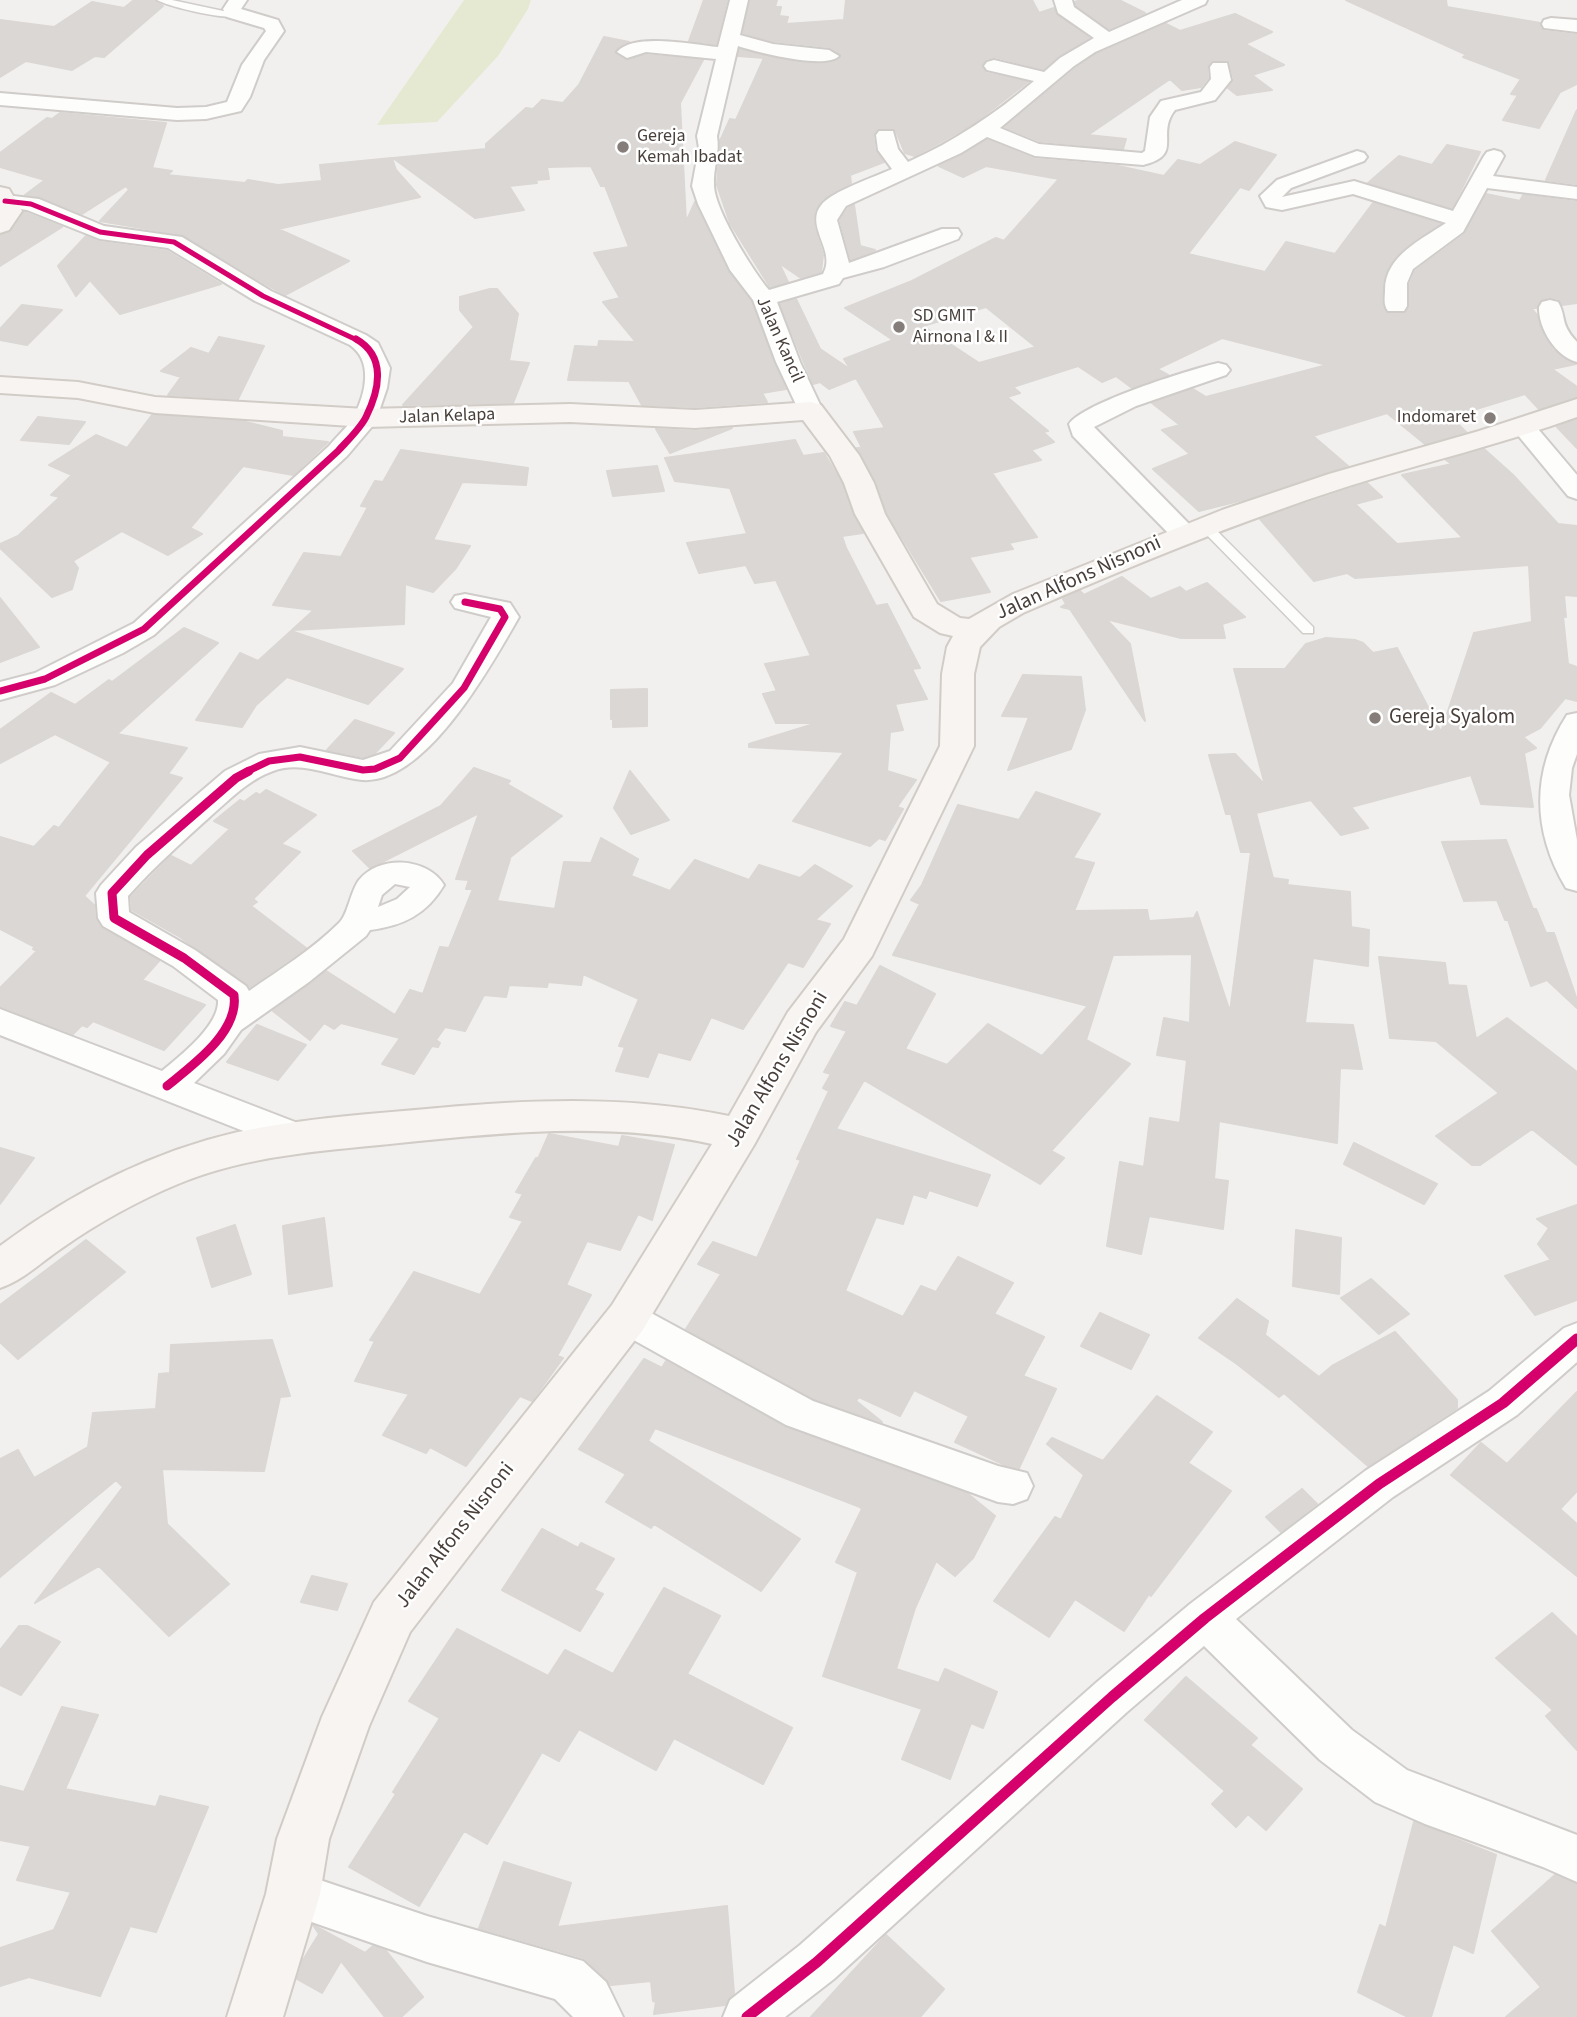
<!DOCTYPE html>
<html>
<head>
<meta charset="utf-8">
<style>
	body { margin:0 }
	canvas { display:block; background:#f2f0ee }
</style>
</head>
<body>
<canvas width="1577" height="2017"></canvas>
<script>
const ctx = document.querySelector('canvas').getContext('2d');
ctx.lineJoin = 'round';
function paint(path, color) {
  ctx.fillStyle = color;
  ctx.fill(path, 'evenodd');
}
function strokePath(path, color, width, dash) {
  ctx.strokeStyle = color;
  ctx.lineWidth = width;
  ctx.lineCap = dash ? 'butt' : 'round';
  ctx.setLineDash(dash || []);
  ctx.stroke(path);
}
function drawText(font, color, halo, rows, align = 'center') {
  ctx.font = font + ' "Source Sans 3",sans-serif';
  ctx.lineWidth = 5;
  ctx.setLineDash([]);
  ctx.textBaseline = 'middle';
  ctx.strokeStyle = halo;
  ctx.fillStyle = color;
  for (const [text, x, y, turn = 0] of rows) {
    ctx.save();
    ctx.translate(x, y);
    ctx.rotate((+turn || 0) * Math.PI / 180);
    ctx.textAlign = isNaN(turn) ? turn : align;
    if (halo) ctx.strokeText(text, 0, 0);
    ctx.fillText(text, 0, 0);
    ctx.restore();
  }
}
const green = new Path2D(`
	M464 0H531L528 9 498 56 437 122 377 125Z`);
const building = new Path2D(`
	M134 0H155L163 6 104 57 95 56 72 70 26 61 0 77V20L54 27 92 2 124 8Z
	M704 0H727L716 44 689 41Z
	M750 0H777L775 7H781L779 16 788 17 786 24 844 20 846 0H1032L1039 13 1054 8 1057 15 1089 38 1059 56 1043 69 995 57 986 59 981 66 986 73 1028 82 973 124 915 156 905 153 895 129H877L873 135 875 150 884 162 850 175 851 183 830 194 820 203 814 213V225L823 255 821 272 801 278 779 263 788 282 770 287 730 223 717 185 720 141 730 119 736 120 764 58 738 56 740 49 806 63 832 62 841 55 829 47 773 41 743 33Z
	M1080 0H1119L1145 13 1109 29 1076 5 1075 2Z
	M1346 0H1446L1447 7 1540 23 1544 31 1577 35V84L1560 92 1539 128 1503 120 1518 95 1511 94 1521 79 1463 57 1467 55Z
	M1235 14 1272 32 1245 44 1284 65 1252 75 1272 90 1237 95 1228 88 1234 79 1229 61 1213 60 1207 67 1208 78 1201 87 1182 90 1170 79 1088 135 1126 139 1123 149 1040 141 1005 127 1076 68 1096 54 1166 24 1180 31Z
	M604 37 629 42 614 51 626 60 646 55 703 60 680 103 686 222 695 202 728 271 751 301 786 389 762 393 767 402 695 407 642 405 629 381 568 380 575 346 598 347 599 341 636 342 603 302 620 298 594 253 629 247 605 186H601L591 166 547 167 549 179 536 180 537 183 509 186 524 210 475 218 393 158 486 149V144L526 108 533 109 542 100 563 103 579 85Z
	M1577 110V184L1546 180Z
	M60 113 166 123 152 168 172 171 167 175 245 183 248 180 278 185 322 181 320 165 392 158 396 170 420 197 278 229 349 261 285 295 251 276 254 274 250 275 183 235 100 221 129 190 126 186 82 214 40 197 25 195 45 180 0 167V153L47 118 52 119Z
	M987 140 1035 159 1118 166 1164 176 1178 160 1200 165 1235 142 1276 155 1249 190 1240 187 1188 254 1265 272 1286 242 1335 254 1373 203 1440 224 1405 248 1389 266 1384 278 1382 298 1383 307 1388 314 1406 312 1410 306V284L1415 271 1465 234 1486 194 1520 201 1523 195 1577 202V303L1562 305 1559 299 1549 297 1540 301 1536 308H1531L1537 315 1543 333 1553 350 1576 364 1552 369 1577 387V397L1539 409 1525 394 1457 415 1460 417 1453 419 1466 432 1425 444 1387 413 1313 436 1348 466 1243 500 1199 511 1153 469 1190 454 1162 430 1180 425 1152 403 1193 389 1206 397 1327 365 1222 338 1157 369 1168 375 1132 388 1116 376 1102 382 1078 366 1013 387 1020 393 1007 397 1048 431 1043 432 1054 442 1031 450 1041 460 992 473 1037 537 1009 543 1013 549 969 557 990 592 941 601 887 513 876 482 857 448H862L854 432 885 428 856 378 829 389 820 382 813 384 780 304 796 299 820 349 851 370 844 359 893 340 845 308 912 281 996 238 1004 241 1059 179 986 166 963 177 939 166ZM986 307 1036 347 979 363 923 326Z
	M1447 145 1480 152 1452 208 1368 183 1399 156 1432 165Z
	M854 205 860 246 875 250 851 260 840 220 848 208Z
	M24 212 62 227 0 266V235L11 231Z
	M86 236 100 242 167 251 221 284 120 314 90 280 76 296 58 266Z
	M490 289H497L518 314 509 361 529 363 513 403 403 405 474 327 460 310V297Z
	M22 305 62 310 27 345 0 340V329Z
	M219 337 264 346 238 399 168 395 181 377 161 371 191 348 209 354Z
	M152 415 242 421 282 431V437L328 442 293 475 243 466 190 528 202 534 168 555 122 531 73 561 78 568 72 589 52 597 0 548V544L18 536 60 497 51 495 72 475 49 465 96 435 127 448Z
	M38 417 85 422 69 444 21 440Z
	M1577 420V448L1557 427Z
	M732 428 670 453 656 429 695 431Z
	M795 440 803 456 824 453 842 484 853 515 863 533 842 536 846 548 876 606 887 604 920 668 912 669 927 699 895 704 903 730 890 732 887 771 916 780 897 807 903 809 885 840 879 838 870 846 793 821 844 752 749 747V744L817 723H776L763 694 777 691 765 664 811 656 776 580 755 583 746 565 699 573 687 543 747 534 730 488 675 481 665 458Z
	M1484 449 1513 475 1558 524 1577 526V596L1564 595 1566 617 1563 616 1568 664 1577 667V701L1565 698 1540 728 1523 737 1536 748 1524 753 1533 807 1481 804 1471 775 1351 807 1368 828 1341 835 1311 800 1256 813 1273 878 1288 880 1287 885 1350 892 1351 927 1369 930 1368 966 1313 958 1305 1023 1353 1025 1362 1069 1340 1068 1337 1143 1219 1121 1214 1179 1228 1181 1223 1229 1149 1216 1141 1254 1107 1246 1120 1162 1144 1167 1150 1118 1180 1123 1187 1060 1157 1055 1164 1018 1190 1023 1192 954 1113 955 1086 1040 1130 1064 1051 1151 1064 1158 1040 1184 864 1080 836 1129 990 1175 977 1206 929 1190 926 1198 913 1194 903 1224 876 1217 845 1291 903 1317 921 1286 936 1292 958 1257 1013 1283 994 1314 1044 1337 1023 1376 1056 1389 1019 1468 1005 1465 955 1442 969 1416 914 1390 900 1416 859 1397 856 1401 882 1422 814 1399 686 1329 721 1274 698 1264 713 1242 757 1258 801 1160 797 1159 829 1091 823 1088 831 1074 824 1072 847 1031 831 1026 845 1002 857 1006 880 966 935 994 905 1049 947 1065 988 1024 1042 1056 1088 1006 893 955 920 904 911 900 922 885 958 805 1019 820 1036 792 1100 814 1073 858 1094 863 1074 911 1147 910 1149 921 1194 918 1197 912 1230 1012 1251 852H1241L1231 814H1226L1209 755 1235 754 1265 785 1234 669H1285L1306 644 1326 638 1355 640 1363 643 1373 653 1397 648 1441 732 1474 633 1532 622 1529 565 1355 578 1347 573 1314 581 1260 519 1367 483 1382 497 1355 504 1397 544 1463 538 1402 475 1452 464 1446 460Z
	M401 450 528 468 526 485 462 482 433 540 470 546 456 568 433 592 405 584 404 624 292 630 314 610 273 605 304 553 341 557 368 507 361 506 375 481 383 482Z
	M657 466 664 491 613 496 607 471Z
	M1122 577 1151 599 1180 587 1186 592 1207 583 1245 617 1222 624 1225 638H1181L1106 619 1130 644 1145 721 1070 609 1061 607 1066 604 1063 599 1080 591 1084 595Z
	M0 598 39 647 0 662Z
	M184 628 218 643 117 734 187 748 168 774 182 778 84 896 94 905 95 918 102 928 159 961 142 980 205 1005 164 1050 93 1021 87 1027 82 1025 73 1034 0 1007V988L37 951 33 949 35 947 0 929V837L34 847 54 826 59 828 111 762 55 734 0 763V730L51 693 75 705 109 680 112 682Z
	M291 631 403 669 368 704 287 677 256 705 242 727 196 720 240 653 258 661Z
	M1023 675 1081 677 1085 710 1071 749 1008 770 1029 717 1002 716Z
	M647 689V726L613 727V719H611V690Z
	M355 720 394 733 375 753 363 757 327 750Z
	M474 768 510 781 507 784 562 816 508 859H510L497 901 555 909 564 862 591 863 601 838 638 859 631 876 670 891 695 860 749 880 759 865 800 878 815 865 852 886 815 920 830 924 803 967 788 962 743 1029 711 1017 690 1060 658 1052 648 1077 616 1071 625 1047 619 1046 639 999 583 974 581 985 548 982 547 987 509 985 506 997 484 995 465 1031 445 1027 436 1040 440 1043 438 1047 432 1046 414 1074 382 1064 400 1038 341 1023 334 1029 324 1023 310 1040 273 1011 326 971 395 1015 410 990 423 994 440 947 449 948 473 889H466L469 880 456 879 479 813 370 868 353 851 441 806Z
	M630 771 669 820 631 834 614 808Z
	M266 790 316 815 281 844 300 852 253 899 257 902 251 906 306 948 250 987 180 937 132 910 131 897 171 856 191 866 230 829 214 821 240 800 244 802 256 793 260 795Z
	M1506 840 1533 909H1536L1546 933H1554L1577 1000V1008L1547 980 1531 986 1508 920H1505L1497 900 1464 901 1442 842Z
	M1379 957 1445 963 1448 985 1466 986 1476 1039 1507 1018 1577 1072V1165L1532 1129 1480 1165H1472L1436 1136 1499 1093 1436 1041 1390 1038Z
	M257 1025 306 1045 278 1080 227 1062Z
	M549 1134 619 1147 622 1136 674 1145 652 1220 638 1214 620 1250 587 1241 566 1285 591 1295 557 1356 563 1358 532 1401 520 1396 466 1466 430 1447 426 1453 383 1435 409 1394 355 1381 375 1341 370 1340 414 1272 480 1295 523 1221 510 1217 523 1194 516 1192 536 1158 538 1159Z
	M1354 1143 1437 1184 1424 1204 1344 1164Z
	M0 1148 34 1158 0 1204Z
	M1577 1205V1300L1535 1315 1505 1276 1551 1260 1538 1244 1549 1228 1537 1219Z
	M324 1218 332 1286 289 1294 283 1226Z
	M235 1225 251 1274 212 1287 197 1238Z
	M1296 1230 1341 1238 1339 1294 1293 1286Z
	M86 1240 125 1272 18 1359 0 1342V1305Z
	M1371 1279 1409 1314 1379 1334 1341 1298Z
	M1237 1299 1268 1321 1265 1335 1319 1377 1332 1366 1395 1332 1457 1400V1408L1368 1466 1284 1393 1279 1397 1237 1364 1199 1338Z
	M1100 1313 1149 1335 1131 1369 1081 1346Z
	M272 1340 290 1396 280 1397 264 1471 162 1469 167 1524 229 1584 169 1636 99 1566 35 1603 123 1487 116 1480 0 1577V1459L18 1450 34 1478 88 1447 93 1413 156 1409 159 1374 170 1373 171 1345Z
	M644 1359 662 1368 666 1361 785 1427 968 1494 995 1516 973 1558 955 1576 936 1561 915 1608 896 1669 939 1683 945 1669 997 1692 983 1728 971 1723 950 1779 902 1759 922 1709 823 1676 858 1572 836 1562 862 1509 860 1507 655 1428 648 1441 800 1539 761 1591 654 1524 651 1528 606 1502 626 1474 579 1449Z
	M1577 1392V1491L1560 1509 1577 1524V1576L1451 1475 1481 1443 1507 1464Z
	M1157 1396 1212 1432 1188 1463 1231 1491 1151 1596 1149 1594 1124 1631 1075 1599 1049 1637 994 1601 1055 1517 1061 1520 1084 1475 1047 1444 1052 1438 1103 1461Z
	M1302 1489 1317 1504 1281 1532 1266 1517Z
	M542 1529 578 1548 581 1543 614 1559 594 1590 603 1594 580 1631 502 1590Z
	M312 1576 347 1584 337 1610 301 1602Z
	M664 1588 720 1616 687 1674 792 1728 763 1784 674 1738 656 1770 579 1729 559 1761 542 1752 487 1844 464 1831 419 1906 349 1867 396 1794 393 1792 440 1718 409 1701 457 1629 548 1676 565 1650 613 1674Z
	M1552 1613 1577 1637V1750L1546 1716 1553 1710 1496 1658Z
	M19 1626H27L60 1642 21 1695 0 1685V1650Z
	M1186 1677 1257 1738 1250 1745 1302 1789 1266 1830 1248 1814 1236 1827 1212 1804 1225 1791 1145 1720Z
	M62 1707 98 1715 65 1789 156 1807 160 1796 208 1807 156 1932 130 1926 100 1996 29 1977 0 1986V1948L54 1930 71 1892 17 1880 31 1846 0 1840V1786L24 1792Z
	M1414 1822 1496 1855 1473 1953 1453 1944 1431 2017H1408L1358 1992 1380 1925 1386 1928Z
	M504 1862 571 1883 557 1927 727 1906 734 1993 725 2005 654 2014 656 2002 653 2001 651 1981 611 1985 584 1958 479 1928Z
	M1555 1875 1577 1884V2017H1506L1541 1987 1492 1931Z
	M313 1925 365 1953 373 1946 386 1951 423 1997 401 2017H385L341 1961 322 1993 297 1979 303 1960 319 1934Z
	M886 1935 944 1989 920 2017H811Z`);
const lane = new Path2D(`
	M157 0H172L242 15C231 22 169 7 157 0Z
	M1204 521 1208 522 1313 627V633H1303L1200 528 1198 525Z`);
const street = new Path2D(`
	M229 0H247L241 9 278 20 284 31 264 60 250 97 241 111 206 119 177 120 0 105V93L177 108 206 107 227 102 242 65 266 31 264 28 227 17 223 9Z
	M730 0H748L740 35 773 44 829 50 839 56C826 70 756 52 738 46L717 136C720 153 713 168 714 185 714 209 753 271 769 290L823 274C839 248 794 219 832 196 850 185 872 178 892 169L878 150 876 135 879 131H893L898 149 908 162C955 141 995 114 1034 81L987 70 984 66 987 62 994 60 1044 72 1060 58 1094 38 1058 13 1054 0H1072L1074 7 1109 32 1182 0H1207L1205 4 1095 52 1074 66 1000 128 1039 144 1142 153 1145 151 1150 117 1161 101 1201 92 1211 79 1210 67 1213 63H1227L1231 80 1215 100 1175 110C1155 135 1185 155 1143 165L1035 156 987 137 961 153 846 206 837 220 849 263 942 229H958L961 234 958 239 884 267 843 278 839 284 777 302 800 362 823 411 820 416 811 418 802 416 799 411 776 362 753 300 730 270 698 204 692 186 699 148 697 136 716 59 646 52 627 58 617 52C634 32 694 45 718 47Z
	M1551 18 1577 20V32L1544 28 1542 24 1544 20Z
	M1494 150 1501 152 1504 156 1493 176 1577 187V199L1487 188 1463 232 1413 269 1407 283V306L1404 311H1388C1383 304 1385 298 1385 290 1385 256 1422 239 1446 223L1353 194 1282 210 1266 207 1260 196 1277 180 1357 151 1364 153 1367 157 1364 161 1291 188 1282 197 1354 181 1453 211 1484 156 1487 152Z
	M5 195 39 199 104 226 182 237 271 291 366 335 378 343 390 368 387 388 375 423 347 456 154 635 123 653 55 685 0 700V682L35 673 134 623 329 446C337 436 349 426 354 416 366 393 373 361 350 345L255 301 168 248 100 239 27 210 0 206V196Z
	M1550 300 1558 302C1567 317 1559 323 1577 342V362C1556 357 1538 328 1539 307L1542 302Z
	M1218 363 1226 365 1230 370 1226 375 1136 406 1094 427 1192 527 1196 533 1192 539 1183 541 1174 539 1073 436 1069 424C1083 403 1189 370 1218 363Z
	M1524 421 1533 423 1577 475V499L1568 496 1512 428 1515 423Z
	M465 594 510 603 519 617C492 664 426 785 362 780 332 777 303 760 273 771 250 779 231 798 213 814 183 841 155 866 128 896L129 912 195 950 246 986 249 991C279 970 313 949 339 923 348 915 350 892 359 880 380 854 428 858 444 885 427 914 403 926 370 930L366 936 309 982 241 1030 224 1054 194 1083 308 1127 314 1137 308 1147 296 1151 284 1147 0 1035V1009L162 1071C180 1056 220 1025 218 1000L173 966 103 926 98 918 96 893 101 885 136 847 225 771 259 754 300 747 363 760 390 751 453 683 491 617 455 608 451 602 455 596ZM395 884 410 887 397 899 378 907 382 895Z
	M1577 713V754L1572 768 1569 795 1577 840V891L1566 888C1532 831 1531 771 1567 715Z
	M627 1302 640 1307 813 1401 998 1466 1027 1473 1033 1486 1027 1499 1013 1504 998 1502 786 1425 614 1329 608 1318 614 1307Z
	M1577 1323V1362L1517 1415 1393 1497 1236 1619 1352 1730 1407 1770 1577 1835V1882L1543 1867 1425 1824 1375 1802 1320 1760 1204 1646 1127 1712 834 1979 785 2017H723L730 2000 800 1945 1097 1682 1190 1604 1365 1471 1489 1391 1564 1328Z
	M293 1871 427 1916 583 1961 606 1982 623 2017H573L555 1999 427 1962 277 1910 270 1894 277 1878Z`);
const secondary = new Path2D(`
	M0 187 9 189 22 211 9 230 0 233Z
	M0 377 78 382 155 397 366 409 570 404 695 410 811 402 821 405 859 455 874 483 885 514 937 604 960 618 969 619 1013 594 1222 510 1329 474 1479 431 1577 399V417C1502 444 1425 462 1349 486 1237 522 1130 566 1023 613L999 627 980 647 974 674V746L872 956 816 1032 754 1145 642 1331 410 1632 369 1726 329 1839 320 1894 283 2017H227L266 1894 277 1839 322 1717 374 1602 612 1305 712 1144C608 1121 495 1133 390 1144 318 1151 245 1156 178 1184 137 1201 98 1223 62 1248 41 1262 24 1280 0 1288V1246C71 1193 151 1152 238 1132 304 1118 372 1114 438 1108 535 1099 634 1096 729 1116L788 1012 844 939 940 746 942 674 947 647 953 636 940 633 914 617 855 514 844 483 830 456 803 420 695 428 570 422 366 427 155 413 78 398 0 393Z`);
const cyclewayFar3 = new Path2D(`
	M5 201 31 204 100 232 174 242 263 296 359 341`);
const cyclewayFar2 = new Path2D(`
	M0 691 45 679 144 629 338 451C347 441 360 429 366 417 380 389 386 356 356 339
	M246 772 269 761 300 757 363 770 375 769 400 758 464 688 505 617 500 609 465 602`);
const cyclewayFar1 = new Path2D(`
	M167 1086C193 1065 239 1032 234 995L184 958 114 918 112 893 147 855 236 778 249 771`);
const cycleway = new Path2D(`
	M747 2017 817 1962 1112 1697 1205 1618 1379 1484 1503 1403 1577 1339`);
const markers = [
	[623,147,7,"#847d79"],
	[899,327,7,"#847d79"],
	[1490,418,7,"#847d79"],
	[1375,718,7,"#847d79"]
];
const farPoinames = [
	["Gereja",637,137],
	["Kemah Ibadat",637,158],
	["SD GMIT",913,317],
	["Airnona I & II",913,338],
	["Indomaret",1476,418,"right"]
];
const farStreetnames = [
	["Jalan Kancil",779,340,66],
	["Jalan Kelapa",447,417,-2]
];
const streetNames = [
	["Jalan Alfons Nisnoni",1079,579,-24],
	["Jalan Alfons Nisnoni",778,1070,-59],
	["Jalan Alfons Nisnoni",456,1536,-52]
];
const poiNames = [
	["Gereja Syalom",1389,718]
];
paint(green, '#e5e9d1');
paint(building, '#dad7d5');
strokePath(building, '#dad7d4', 2);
strokePath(lane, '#cfccca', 3);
strokePath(street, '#cfccca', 4);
strokePath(secondary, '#d2ccc7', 4);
paint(lane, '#fdfdfc');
paint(street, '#fdfdfc');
paint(secondary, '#f7f4f1');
strokePath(cyclewayFar3, '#d6006c', 5);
strokePath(cyclewayFar2, '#d6006c', 7);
strokePath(cyclewayFar1, '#d6006c', 9);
strokePath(cycleway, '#d6006c', 11);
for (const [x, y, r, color] of markers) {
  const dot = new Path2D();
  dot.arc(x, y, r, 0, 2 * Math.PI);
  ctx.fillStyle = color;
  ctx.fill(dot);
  strokePath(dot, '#fff', 2.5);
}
drawText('18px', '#483f3a', '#fff', farPoinames, 'left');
drawText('18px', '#483f3a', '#fff', farStreetnames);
drawText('21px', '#483f3a', '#fff', streetNames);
drawText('21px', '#483f3a', '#fff', poiNames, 'left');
</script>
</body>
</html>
